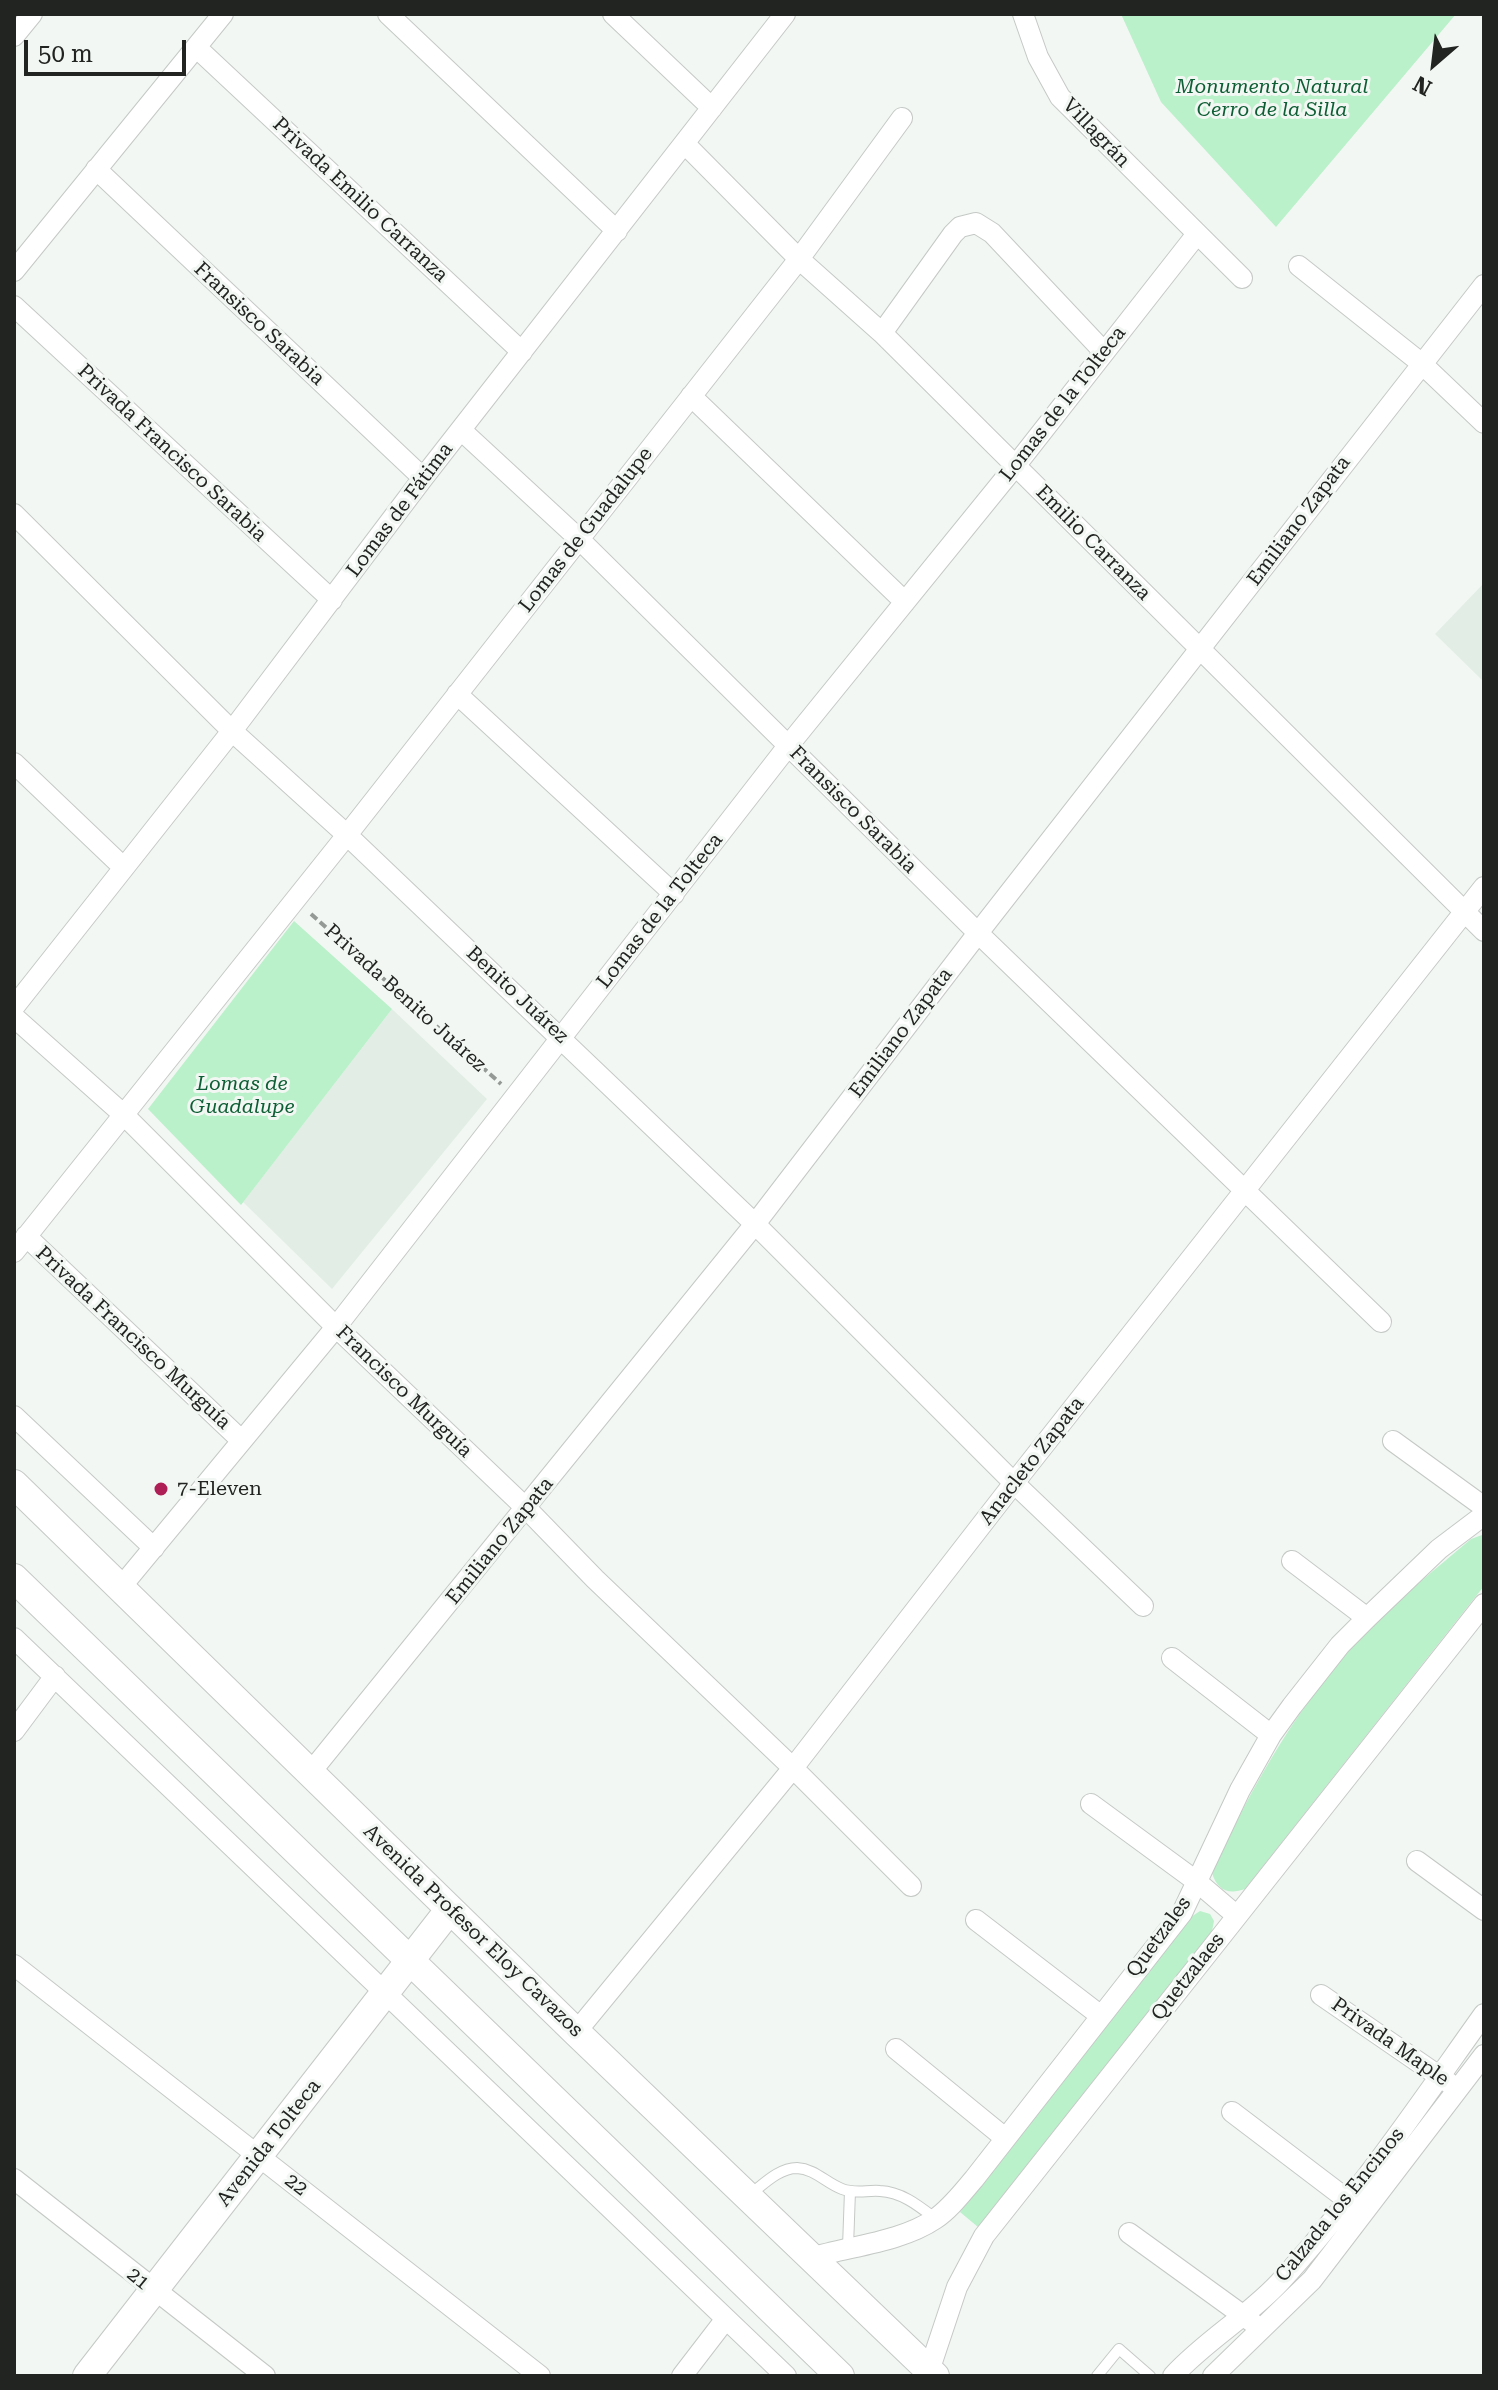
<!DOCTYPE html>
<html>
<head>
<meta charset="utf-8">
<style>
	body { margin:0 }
	#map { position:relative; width:1498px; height:2390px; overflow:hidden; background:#f2f7f3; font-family:"Roboto Serif",serif }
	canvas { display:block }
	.frame { position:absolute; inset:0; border:16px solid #222422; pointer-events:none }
	.north { position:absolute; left:1394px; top:24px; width:80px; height:80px; -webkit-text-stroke:6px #f2f7f3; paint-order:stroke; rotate:208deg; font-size:22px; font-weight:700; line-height:32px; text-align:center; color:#222422 }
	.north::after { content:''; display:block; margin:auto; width:28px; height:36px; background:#222422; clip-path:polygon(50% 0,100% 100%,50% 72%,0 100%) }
	.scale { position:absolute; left:24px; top:40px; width:162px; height:36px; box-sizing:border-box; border:4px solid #222422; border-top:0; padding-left:10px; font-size:24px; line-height:28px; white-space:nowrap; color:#222422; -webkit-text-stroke:6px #f2f7f3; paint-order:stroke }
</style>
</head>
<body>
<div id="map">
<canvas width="1498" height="2390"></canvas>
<div class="frame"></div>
<div class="north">N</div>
<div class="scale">50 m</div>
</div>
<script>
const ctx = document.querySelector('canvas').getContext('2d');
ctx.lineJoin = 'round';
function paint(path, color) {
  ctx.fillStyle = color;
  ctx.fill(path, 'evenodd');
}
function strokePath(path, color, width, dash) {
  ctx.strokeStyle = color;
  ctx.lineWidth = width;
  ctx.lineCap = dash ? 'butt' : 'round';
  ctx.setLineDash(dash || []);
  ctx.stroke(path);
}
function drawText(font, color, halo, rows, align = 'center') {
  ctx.font = font + ' "Roboto Serif",serif';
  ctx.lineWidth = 6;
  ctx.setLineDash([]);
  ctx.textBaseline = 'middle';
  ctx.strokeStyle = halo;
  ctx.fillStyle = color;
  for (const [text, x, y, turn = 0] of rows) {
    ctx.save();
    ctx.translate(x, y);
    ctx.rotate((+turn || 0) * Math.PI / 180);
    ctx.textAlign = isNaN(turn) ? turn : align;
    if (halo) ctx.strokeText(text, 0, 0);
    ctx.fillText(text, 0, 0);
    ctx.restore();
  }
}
const built = new Path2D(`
	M1484 583V682L1435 634Z
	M392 1009 487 1099 332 1289 243 1202Z`);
const green = new Path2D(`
	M1121 14H1456L1276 227 1161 102Z
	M294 921 392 1009 241 1205 148 1109Z
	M1482 1535 1484 1536V1586L1245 1889C1228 1895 1217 1890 1212 1873 1253 1783 1301 1699 1370 1628 1401 1596 1437 1568 1471 1539Z
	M1200 1911 1210 1914 1214 1921 1212 1931 978 2227 960 2212 1191 1917Z`);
const path = new Path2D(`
	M311 914 501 1084`);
const lane = new Path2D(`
	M748 2196C762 2186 778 2168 797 2168 815 2169 826 2183 842 2189 855 2194 867 2190 880 2191 902 2192 919 2206 936 2219
	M848 2247 850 2191
	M1097 2376 1119 2349 1150 2376`);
const street = new Path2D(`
	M388 14 617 231
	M613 14 712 108
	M1023 14 1038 57 1060 97 1242 278
	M14 36 32 14
	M197 48 522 352
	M685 144 799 259 882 333 1484 931
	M96 169 423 478
	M1299 266 1421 363 1484 423
	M14 271 223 14
	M14 306 332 600
	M882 333 953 234 960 227 976 223 992 233 1104 352
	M691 396 905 602
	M461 430 578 538 978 933 1381 1322
	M14 514 232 731 347 835 755 1224 1014 1483 1143 1606
	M457 694 674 894
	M14 763 123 867
	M14 1007 232 731 423 478 785 14
	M14 1017 124 1115 336 1327 527 1509 595 1579 793 1768 911 1886
	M26 1236 241 1440
	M14 1252 347 835 799 259 902 118
	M14 1416 154 1548
	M1393 1441 1484 1507
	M1292 1561 1367 1618
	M121 1587 336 1327 788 746 1016 465 1197 234
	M14 1638 786 2376
	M1172 1658 1271 1735
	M14 1731 55 1676
	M310 1773 755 1224 978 933 1484 285
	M1091 1804 1196 1881 1237 1916
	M1417 1861 1484 1910
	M976 1920 1101 2016
	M14 1965 540 2376
	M1321 1995 1449 2083
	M576 2032 793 1768 1014 1483 1484 887
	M896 2049 1005 2138
	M1232 2112 1357 2207
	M14 2179 265 2376
	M1129 2233 1252 2322
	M811 2258C850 2246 901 2242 935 2219 950 2209 962 2193 974 2179L1182 1913 1240 1790 1271 1735 1292 1706 1340 1645 1367 1618 1439 1549 1484 1515
	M929 2371 957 2287 984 2236 1484 1604
	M682 2376 725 2320
	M1173 2376C1205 2341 1247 2317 1279 2283 1355 2200 1419 2105 1484 2014
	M1213 2376 1312 2280 1484 2055`);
const secondary = new Path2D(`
	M14 1484 576 2032 935 2376
	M14 1578 840 2376
	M87 2376 450 1909`);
const markers = [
	[161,1489,8,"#ae1f56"]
];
const parkNames = [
	["Monumento Natural",1272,87],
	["Cerro de la Silla",1272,110],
	["Lomas de",242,1084],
	["Guadalupe",242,1107]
];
const streetNames = [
	["Villagrán",1096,133,46],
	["Privada Emilio Carranza",360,200,43],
	["Fransisco Sarabia",259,324,43],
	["Lomas de la Tolteca",1063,404,-52],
	["Privada Francisco Sarabia",172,453,43],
	["Lomas de Fátima",400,510,-53],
	["Emiliano Zapata",1299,521,-53],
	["Lomas de Guadalupe",586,530,-52],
	["Emilio Carranza",1093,543,45],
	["Fransisco Sarabia",853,810,45],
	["Lomas de la Tolteca",660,911,-52],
	["Benito Juárez",517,995,43],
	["Privada Benito Juárez",405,998,42],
	["Emiliano Zapata",901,1033,-53],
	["Privada Francisco Murguía",133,1338,43],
	["Francisco Murguía",404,1392,44],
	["Anacleto Zapata",1032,1461,-52],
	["Emiliano Zapata",500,1541,-51],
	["Avenida Profesor Eloy Cavazos",473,1931,44],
	["Quetzales",1159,1937,-54],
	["Quetzalaes",1188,1977,-52],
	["Privada Maple",1390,2042,35],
	["Avenida Tolteca",269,2143,-52],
	["22",296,2185,38],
	["Calzada los Encinos",1340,2205,-51],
	["21",138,2279,39]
];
const poiNames = [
	["7-Eleven",177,1489]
];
paint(built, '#e2eee5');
paint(green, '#baf0ca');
strokePath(lane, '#c5c9c6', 12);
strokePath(street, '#c5c9c6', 22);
strokePath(secondary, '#c5c9c6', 30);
strokePath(path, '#959996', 4, [8, 4]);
strokePath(lane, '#fff', 10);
strokePath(street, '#fff', 20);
strokePath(secondary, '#fff', 28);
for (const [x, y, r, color] of markers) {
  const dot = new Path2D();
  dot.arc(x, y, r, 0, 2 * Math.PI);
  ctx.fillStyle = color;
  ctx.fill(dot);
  strokePath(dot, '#f2f7f3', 3);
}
drawText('italic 20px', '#0d5e34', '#f2f7f3', parkNames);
drawText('20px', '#222422', '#f2f7f3', streetNames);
drawText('20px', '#222422', '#f2f7f3', poiNames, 'left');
</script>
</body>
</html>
